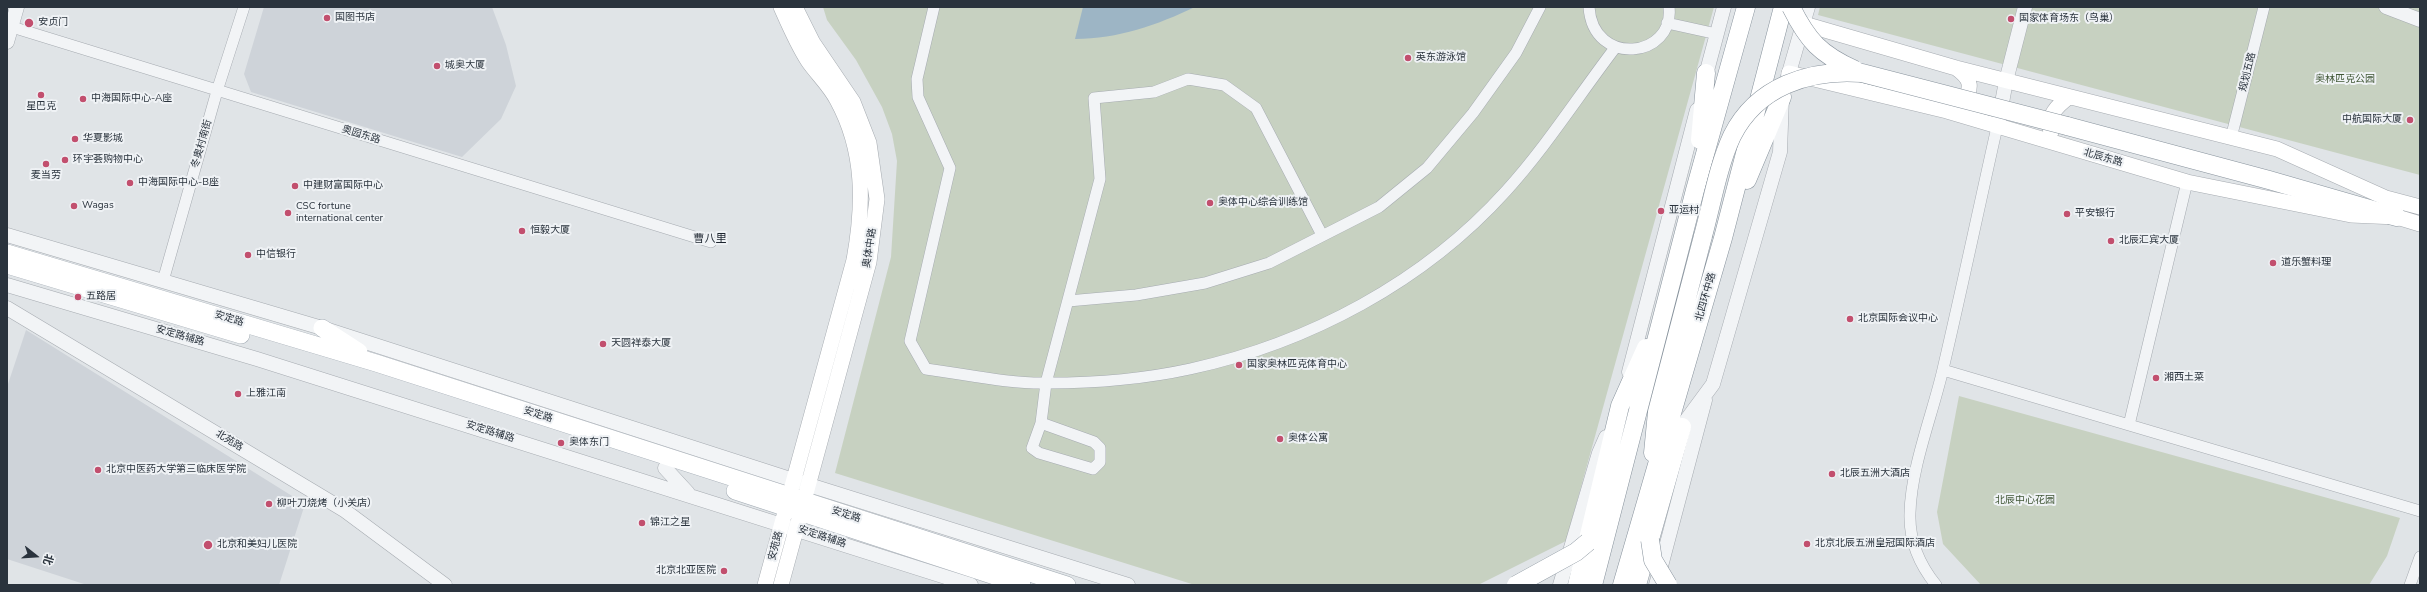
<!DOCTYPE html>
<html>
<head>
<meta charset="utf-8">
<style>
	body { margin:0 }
	#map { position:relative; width:2427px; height:592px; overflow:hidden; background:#e0e4e7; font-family:"Nunito Sans","Noto Sans SC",sans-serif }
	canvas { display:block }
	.frame { position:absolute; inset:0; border:8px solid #2a333d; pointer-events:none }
	.north { position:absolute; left:16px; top:536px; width:40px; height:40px; -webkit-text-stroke:3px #eff2f5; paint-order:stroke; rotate:107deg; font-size:11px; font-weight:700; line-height:16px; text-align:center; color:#2a333d }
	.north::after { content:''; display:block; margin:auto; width:14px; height:18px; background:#2a333d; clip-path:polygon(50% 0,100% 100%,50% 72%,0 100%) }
</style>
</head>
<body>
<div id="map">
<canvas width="2427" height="592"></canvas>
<div class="frame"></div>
<div class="north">北</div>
</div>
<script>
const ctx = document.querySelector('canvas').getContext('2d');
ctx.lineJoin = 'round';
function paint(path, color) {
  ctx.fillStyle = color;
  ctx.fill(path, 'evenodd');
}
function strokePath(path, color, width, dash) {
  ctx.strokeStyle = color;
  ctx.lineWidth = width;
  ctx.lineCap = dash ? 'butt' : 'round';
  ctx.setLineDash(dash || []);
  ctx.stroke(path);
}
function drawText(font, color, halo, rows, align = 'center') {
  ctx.font = font + ' "Nunito Sans","Noto Sans SC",sans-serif';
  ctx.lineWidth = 4;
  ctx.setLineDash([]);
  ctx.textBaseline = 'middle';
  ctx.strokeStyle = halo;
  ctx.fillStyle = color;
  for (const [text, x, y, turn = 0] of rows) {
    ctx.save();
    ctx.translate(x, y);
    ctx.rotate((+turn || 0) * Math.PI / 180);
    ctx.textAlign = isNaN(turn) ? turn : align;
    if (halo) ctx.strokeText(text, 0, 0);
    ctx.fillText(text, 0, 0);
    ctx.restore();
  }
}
const built = new Path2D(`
	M264 7H492L506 45 516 86 501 119 462 157 251 92 244 74Z
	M26 330 305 504 279 585H87L7 559V387Z`);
const green = new Path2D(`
	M823 7H1714L1566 541 1478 585H1195L835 473 891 257 897 161 892 134 882 107 856 60 827 20Z
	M1820 7H2420V175L1818 15Z
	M1959 396 2400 518 2387 556 2369 585H1981L1943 544 1937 512Z`);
const water = new Path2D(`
	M1083 7H1195C1157 25 1118 39 1075 39Z`);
const minor = new Path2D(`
	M934 7 917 79 918 97 950 168 910 341 926 369C966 374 1007 384 1048 383 1094 383 1144 379 1190 369 1309 343 1424 282 1506 191 1546 147 1579 95 1615 48
	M1589 7C1593 68 1675 58 1669 7
	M1667 23 1717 34
	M12 27 711 242
	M2231 138 2264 7
	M163 281 217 91 244 7
	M1068 301 1136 295 1205 283 1269 263 1379 207 1427 168 1473 113 1516 53 1540 7
	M1943 370 2420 511
	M1041 423 1094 442 1100 448V462L1093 469 1039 453 1032 448 1041 423 1046 383 1100 179 1094 98 1154 92 1188 79 1224 85 1256 108 1322 235
	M2129 425 2187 182
	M1936 585C1919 564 1909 540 1910 513 1911 467 1933 413 1943 369 1962 288 1979 207 1997 127
	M2410 585 2420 557`);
const tertiary = new Path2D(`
	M2386 7 2420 20
	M7 42 17 7
	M1704 82 1724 7
	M1999 119 2006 81 2025 7
	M7 235 322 328 793 480 1128 585
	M7 285 257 359 971 585
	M7 308 344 510 445 585
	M1629 372 1697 110
	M1682 426 1713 384 1780 152 1782 97 1808 7
	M665 468 688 493
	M1560 585 1599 453 1606 437
	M1656 585 1705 400`);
const secondary = new Path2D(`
	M1804 24 1956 68 2277 149 2386 198 2420 207
	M1956 68C1974 81 1971 87 1963 106L1959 108
	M1789 73 1947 111 2187 182 2351 215 2397 217 2420 224
	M2051 132C2046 116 2058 105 2069 97
	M765 585 854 260C864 205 865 151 837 100 830 86 817 74 808 61 797 44 789 25 781 7
	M781 585 869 262 877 199 869 143 853 102 813 43 795 7`);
const primary = new Path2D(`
	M7 253 376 363 1067 585
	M7 265 241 335
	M322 328 359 352
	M735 491 1022 585`);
const trunk = new Path2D(`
	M2067 126 2269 180 2397 217
	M1700 140 1706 73
	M1747 180 1782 97
	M1653 453 1657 412 1703 236
	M1577 585 1620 406 1646 348
	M1593 585 1695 190 1746 7
	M1622 585 1723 238 1783 7
	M1637 585 1682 427`);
const trunkBridge = new Path2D(`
	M1791 7C1808 41 1820 54 1855 70
	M1703 236C1712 203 1718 166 1732 136 1757 86 1810 69 1862 73L2067 126
	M1650 540 1653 560 1668 585
	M1516 585 1576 552 1588 542`);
const markers = [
	[327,18,4,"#c24f6e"],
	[2011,19,4,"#c24f6e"],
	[29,23,5,"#c24f6e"],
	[1408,58,4,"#c24f6e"],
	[437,66,4,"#c24f6e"],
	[41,95,4,"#c24f6e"],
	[83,99,4,"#c24f6e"],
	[2410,120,4,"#c24f6e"],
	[75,139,4,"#c24f6e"],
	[65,160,4,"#c24f6e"],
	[46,164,4,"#c24f6e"],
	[130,183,4,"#c24f6e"],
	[295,186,4,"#c24f6e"],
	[1210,203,4,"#c24f6e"],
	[74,206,4,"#c24f6e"],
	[1661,211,4,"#c24f6e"],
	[288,213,4,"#c24f6e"],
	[2067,214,4,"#c24f6e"],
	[522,231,4,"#c24f6e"],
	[2111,241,4,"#c24f6e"],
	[248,255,4,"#c24f6e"],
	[2273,263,4,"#c24f6e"],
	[78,297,4,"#c24f6e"],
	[1850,319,4,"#c24f6e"],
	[603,344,4,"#c24f6e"],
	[1239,365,4,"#c24f6e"],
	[2156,378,4,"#c24f6e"],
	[238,394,4,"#c24f6e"],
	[1280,439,4,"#c24f6e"],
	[561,443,4,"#c24f6e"],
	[98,470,4,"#c24f6e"],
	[1832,474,4,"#c24f6e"],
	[269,504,4,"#c24f6e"],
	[642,523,4,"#c24f6e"],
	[1807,544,4,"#c24f6e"],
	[208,545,5,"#c24f6e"],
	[724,571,4,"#c24f6e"]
];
const poiNames = [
	["国图书店",335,18],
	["国家体育场东（鸟巢）",2019,19],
	["安贞门",38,23],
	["英东游泳馆",1416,58],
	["城奥大厦",445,66],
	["中海国际中心-A座",91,99],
	["星巴克",41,107,"center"],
	["中航国际大厦",2402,120,"right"],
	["华夏影城",83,139],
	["环宇荟购物中心",73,160],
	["麦当劳",46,176,"center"],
	["中海国际中心-B座",138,183],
	["中建财富国际中心",303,186],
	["奥体中心综合训练馆",1218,203],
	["Wagas",82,206],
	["CSC fortune",296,207],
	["international center",296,219],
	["亚运村",1669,211],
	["平安银行",2075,214],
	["恒毅大厦",530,231],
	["北辰汇宾大厦",2119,241],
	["中信银行",256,255],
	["道乐蟹料理",2281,263],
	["五路居",86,297],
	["北京国际会议中心",1858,319],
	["天圆祥泰大厦",611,344],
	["国家奥林匹克体育中心",1247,365],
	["湘西土菜",2164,378],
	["上雅江南",246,394],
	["奥体公寓",1288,439],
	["奥体东门",569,443],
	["北京中医药大学第三临床医学院",106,470],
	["北辰五洲大酒店",1840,474],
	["柳叶刀烧烤（小关店）",277,504],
	["锦江之星",650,523],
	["北京北辰五洲皇冠国际酒店",1815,544],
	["北京和美妇儿医院",217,545],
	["北京北亚医院",716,571,"right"]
];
const streetNames = [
	["规划五路",2248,72,-76],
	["奥园东路",361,135,17],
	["冬奥村南街",202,144,-74],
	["北辰东路",2103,158,16],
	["奥体中路",870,248,-81],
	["北四环中路",1706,297,-74],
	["安定路",229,319,17],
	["安定路辅路",180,336,16],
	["安定路",538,415,18],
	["安定路辅路",490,432,17],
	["北苑路",229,441,31],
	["安定路",846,515,18],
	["安定路辅路",822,537,18],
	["安苑路",776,546,-75]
];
const parkNames = [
	["奥林匹克公园",2345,80],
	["北辰中心花园",2025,501]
];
const neighbourhoodNames = [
	["曹八里",710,239]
];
paint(built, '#ced3d9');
paint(green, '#c7d1c1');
paint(water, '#9db5c5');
strokePath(minor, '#a6abb1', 12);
strokePath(tertiary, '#a6abb1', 15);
strokePath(secondary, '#a6abb1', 16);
strokePath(primary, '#a0a9b2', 18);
strokePath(trunk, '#88939d', 19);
strokePath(minor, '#f2f4f6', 11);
strokePath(tertiary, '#f2f4f6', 14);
strokePath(secondary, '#fff', 15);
strokePath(primary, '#fff', 17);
strokePath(trunk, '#fff', 18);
strokePath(trunkBridge, '#88939d', 19, []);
strokePath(trunkBridge, '#fff', 18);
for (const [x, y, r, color] of markers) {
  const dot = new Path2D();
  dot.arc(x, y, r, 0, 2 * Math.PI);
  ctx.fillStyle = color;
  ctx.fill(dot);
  strokePath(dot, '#eff2f5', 1.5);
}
drawText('10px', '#2a333d', '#eff2f5', poiNames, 'left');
drawText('10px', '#2a333d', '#eff2f5', streetNames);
drawText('10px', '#425838', '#eff2f5', parkNames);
drawText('11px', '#1c242e', '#eff2f5', neighbourhoodNames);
</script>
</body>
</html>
